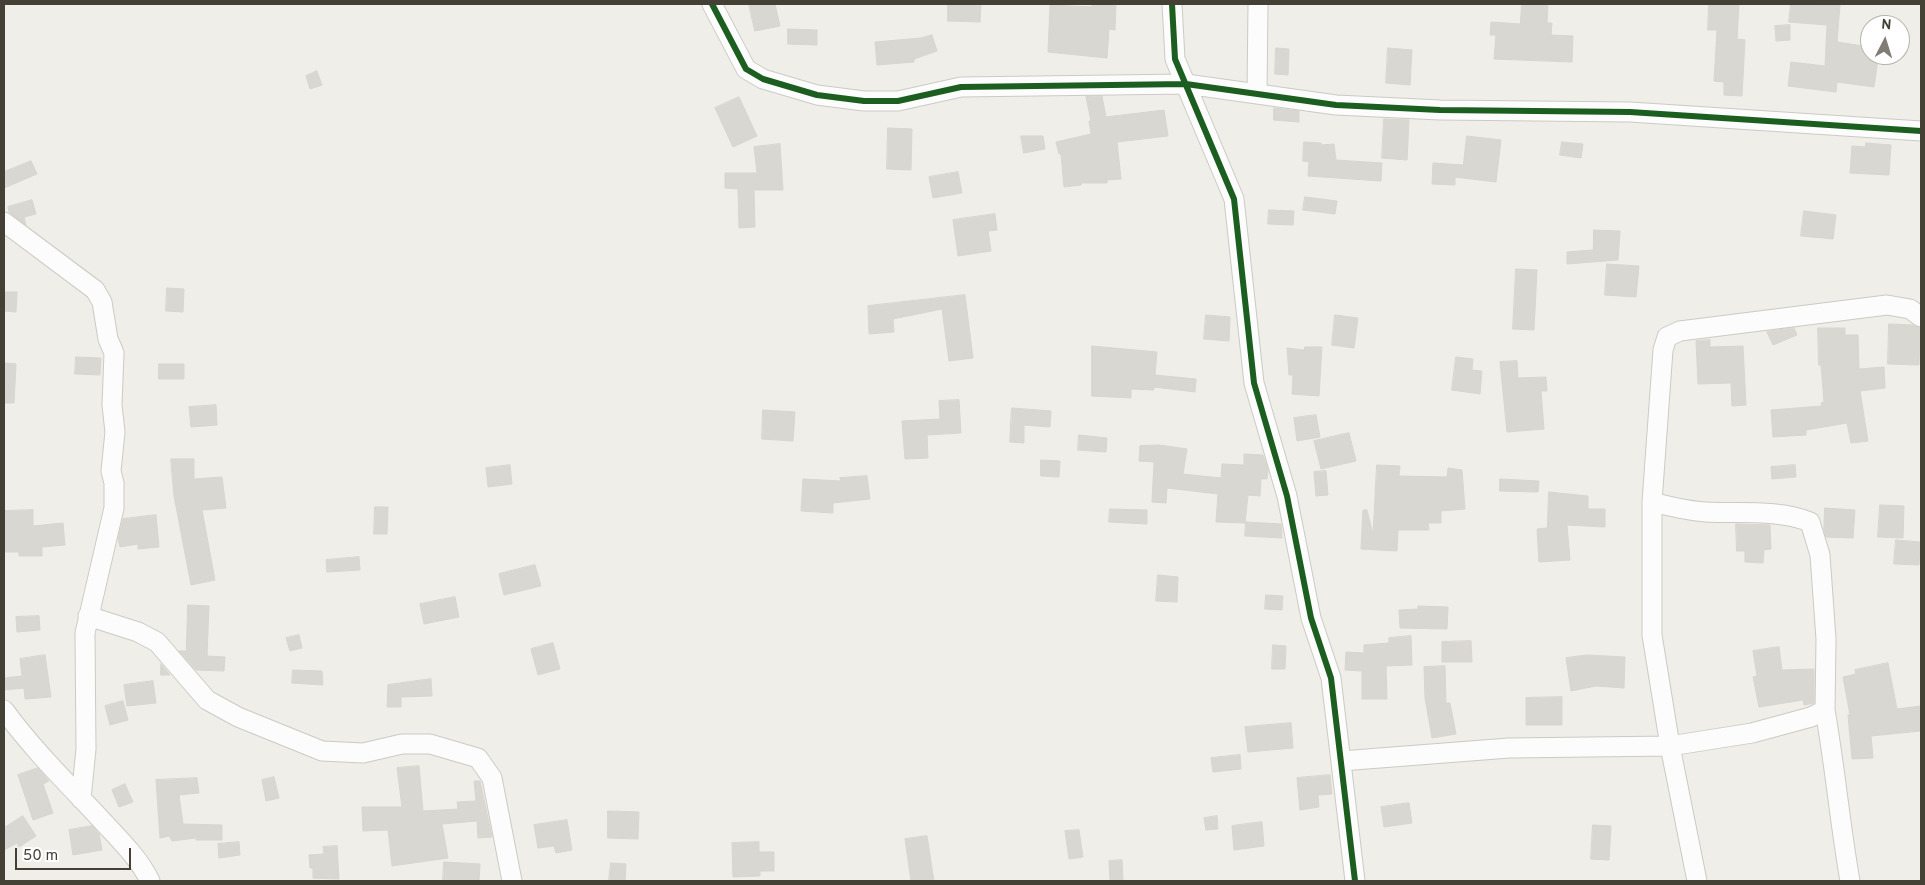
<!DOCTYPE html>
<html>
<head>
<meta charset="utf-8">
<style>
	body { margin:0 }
	#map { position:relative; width:1925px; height:885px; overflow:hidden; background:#efeee8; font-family:Overpass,sans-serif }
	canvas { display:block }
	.frame { position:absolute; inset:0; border:5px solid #454035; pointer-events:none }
	.north { position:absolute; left:1860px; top:15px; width:50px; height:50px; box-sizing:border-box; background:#fff; border:1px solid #b5b3ae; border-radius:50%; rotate:5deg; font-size:14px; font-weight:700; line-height:20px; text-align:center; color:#454035 }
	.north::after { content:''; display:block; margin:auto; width:18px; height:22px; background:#807d74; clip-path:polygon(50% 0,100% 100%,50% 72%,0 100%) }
	.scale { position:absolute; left:15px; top:848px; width:116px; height:22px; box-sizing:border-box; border:2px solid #454035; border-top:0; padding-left:6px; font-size:15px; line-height:18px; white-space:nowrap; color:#454035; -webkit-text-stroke:4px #fff; paint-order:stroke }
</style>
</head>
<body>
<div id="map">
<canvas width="1925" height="885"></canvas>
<div class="frame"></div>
<div class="north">N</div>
<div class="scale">50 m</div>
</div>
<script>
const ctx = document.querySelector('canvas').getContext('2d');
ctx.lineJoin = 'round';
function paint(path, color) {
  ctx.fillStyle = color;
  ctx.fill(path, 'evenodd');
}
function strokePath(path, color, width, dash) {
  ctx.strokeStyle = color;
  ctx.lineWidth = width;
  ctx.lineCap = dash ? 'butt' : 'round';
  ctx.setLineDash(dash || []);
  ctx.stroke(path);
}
const building = new Path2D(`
	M749 4H775L780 26 755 31Z
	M948 4H981L980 22 948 21Z
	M1092 4H1116L1115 30 1109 29 1107 58 1048 52 1050 5 1092 7Z
	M1522 4H1548L1547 23H1552L1551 35 1573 36 1572 62 1494 59 1496 35H1490L1491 22 1520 24Z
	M1709 4H1739L1737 39 1745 40 1742 96 1724 95V82L1714 81 1717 30H1708Z
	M1791 4 1840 5 1837 42 1870 47V58L1878 59 1874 87 1837 82 1836 92 1788 86 1791 62 1825 66 1827 25 1789 22Z
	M1790 25V40L1776 41 1775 26Z
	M788 29 817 30V45L788 44Z
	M932 35 937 51 914 59V62L877 65 875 42 921 38Z
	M1276 48 1289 49 1288 75 1275 74Z
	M1388 48 1412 50 1410 85 1386 83Z
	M317 71 322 85 310 89 306 76Z
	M1102 96 1106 117 1164 110 1168 136 1117 142 1121 179 1107 180V183H1081V185L1064 187 1061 154H1059L1056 142 1091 134 1089 121H1091L1086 97Z
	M739 97 757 136 733 147 715 108Z
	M1274 108 1299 111V122L1274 120Z
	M1384 119 1409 120 1407 160 1382 158Z
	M888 128 912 129 911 170 887 169Z
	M1021 136H1043L1045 149 1024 153Z
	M1467 136 1501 140 1496 182 1455 177V185L1432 184 1433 163 1463 165Z
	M1304 142 1321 143V145L1334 144 1336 160 1382 163 1381 181 1308 176 1309 162 1303 161Z
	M1562 142 1583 144 1581 158 1560 155Z
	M1866 143 1891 145 1889 175 1850 173 1852 146 1865 147Z
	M780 144 783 190H754L755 227 739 228 738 189 725 188V173H757L754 147Z
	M31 161 37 174 4 188V172Z
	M958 172 962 193 933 198 929 177Z
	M1305 197 1337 201 1335 214 1303 210Z
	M32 200 36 214 24 217 26 225 9 212 8 207Z
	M1269 210 1294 211 1293 225 1268 224Z
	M1804 211 1836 215 1833 239 1801 236Z
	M995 214 997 230 988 231 991 251 958 256 953 220Z
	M1594 230 1620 231 1618 260 1567 264V252L1593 250Z
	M1607 264 1639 266 1636 297 1605 295Z
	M1516 269 1537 270 1534 330 1513 329Z
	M167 288 184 289 183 312 166 311Z
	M4 292H17L16 312 4 311Z
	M965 295 973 358 949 361 942 309 893 319 894 332 869 334 868 306Z
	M1206 315 1230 317 1229 341 1204 339Z
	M1335 315 1358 318 1354 348 1332 345Z
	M1889 324 1912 325 1920 328 1919 365 1888 364Z
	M1794 328 1797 335 1773 345 1767 332Z
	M1818 328H1845V335H1858L1859 369 1884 367 1885 388 1860 391 1868 441 1851 443 1847 423 1806 430V435L1773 437 1771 410 1822 406 1821 403 1824 402 1821 365H1819Z
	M1710 340V347L1743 346 1746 405 1732 406 1731 383 1698 384 1696 341Z
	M1092 346 1157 352 1155 375 1196 379 1195 392 1154 387V390L1131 389V398L1092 396Z
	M1305 347H1322L1319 396 1292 394 1293 375H1289L1287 348 1304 350Z
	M76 357 101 358 100 375 75 374Z
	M1456 357 1473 359 1472 370 1482 371 1480 394 1452 390Z
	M1517 361 1518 378 1546 377 1547 391H1541L1544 429 1507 432 1500 362Z
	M4 363 16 364 14 403H4Z
	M159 364H184V379H159Z
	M959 400 961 433 927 435 928 458 905 459 902 421 940 419 939 401Z
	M216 405 217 425 191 427 189 407Z
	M1012 408 1051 411 1050 427 1024 425V443L1010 442Z
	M763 410 795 412 793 441 762 439Z
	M1316 415 1320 437 1297 441 1294 418Z
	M1349 433 1356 461 1321 469 1314 441Z
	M1079 435 1107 438 1106 452 1078 450Z
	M1159 445 1187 449 1183 474 1221 478 1222 464 1244 465V454L1263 455 1268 470 1267 479H1261L1260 496 1248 495 1245 523 1216 522 1218 494 1167 488 1166 503 1152 502 1154 462 1139 461 1140 446Z
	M171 459H194V479L222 477 226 508 202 510 215 580 191 585 174 496Z
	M1041 460 1060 461 1059 477 1041 476Z
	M510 465 512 484 488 487 486 468Z
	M1377 465 1400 466 1399 476 1447 477 1448 468 1462 470 1465 509 1441 511V523H1428L1429 530H1398L1397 551 1361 549 1363 510H1367L1373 534Z
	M1795 465 1796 477 1772 479 1771 467Z
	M1326 471 1328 495 1316 496 1314 472Z
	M867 476 870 499 833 503V513L801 511 803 479 841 481 840 478Z
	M1500 479 1539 481 1538 492 1500 491Z
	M1549 492 1588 496V509H1605V527L1567 525 1570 560 1539 562 1537 529 1547 528Z
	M1880 505 1904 506 1903 538 1878 537Z
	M375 507H388L387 534H374Z
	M1825 508 1855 510 1853 538 1826 537 1824 530Z
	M1110 509 1147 510V524L1109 522Z
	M33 510V526L63 523 65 545 42 547V556H19V552H4V511Z
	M156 515 159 547 138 549V544L120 547 118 539 123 519Z
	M1246 522 1281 524 1282 538 1245 536Z
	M1736 524 1770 525 1771 549 1764 550 1763 563 1745 562V551H1737Z
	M1896 540 1920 542 1919 565 1894 564Z
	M359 557 360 570 327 572 326 560Z
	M535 565 541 586 504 595 499 574Z
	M1158 575 1178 577 1177 602 1156 601Z
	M1266 595 1283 596 1282 610 1265 609Z
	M455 597 459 617 424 624 420 604Z
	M188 605 209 606 207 656 225 657 224 671 196 670 179 651H186Z
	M1418 606 1448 607 1447 629 1400 628 1399 610 1418 609Z
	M39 616 40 630 17 632 16 617Z
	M299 635 302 648 290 651 286 638Z
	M1411 636 1412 665 1386 666 1387 699H1362V671L1345 670 1346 652 1364 653V645L1389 643V638Z
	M1471 641 1472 662H1442V642Z
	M553 643 560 669 538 675 531 649Z
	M1273 645 1286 646 1285 669H1272Z
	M1779 647 1782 670 1814 669V703L1804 705 1803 700 1759 707 1753 677 1757 676 1753 651Z
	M45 655 51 697 25 699 24 688 4 690V678L22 676 20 659Z
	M1587 655 1625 657 1624 688 1596 686 1571 691 1566 658Z
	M1888 663 1897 709 1921 706V731L1871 736 1873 758 1852 759 1848 715H1850L1843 677 1856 674 1855 670Z
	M161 664 170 675H161Z
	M1445 666 1446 703H1450L1456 734 1432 738 1425 698 1424 667Z
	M293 670 322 671 323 685 292 683Z
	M431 679 432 696 401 697V707H387L388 685Z
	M153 681 156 703 127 706 124 685Z
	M1562 697V725H1526V698Z
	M123 701 128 720 110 725 105 706Z
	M1291 723 1293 748 1248 752 1245 727Z
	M1240 755 1241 769 1213 772 1211 758Z
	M419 766 423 811 458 809 457 802 476 801 474 781H480L492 837 478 838 477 821 442 824 448 858 392 866 388 830 363 831 362 807H402L397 768Z
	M38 768 49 781 43 784 53 813 33 820 18 775Z
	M1330 775 1332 794 1318 795 1319 807 1300 810 1297 778Z
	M274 777 279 798 266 801 262 780Z
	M197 778 199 793 179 795 183 824 222 825V840H196V838L172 841 169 836 160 838 156 780Z
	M125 784 133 802 119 807 112 790Z
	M1409 803 1412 823 1384 827 1381 807Z
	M608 811 639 812 638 839 608 838Z
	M23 816 36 836 19 847 17 843 4 850V828Z
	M1217 816 1218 829 1206 830 1204 818Z
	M567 820 572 850 556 853 554 846 538 848 534 825Z
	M1262 822 1264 846 1234 850 1232 826Z
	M1593 825 1611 826 1609 860 1591 859Z
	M92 826 99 834 102 850 73 855 69 830Z
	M1079 830 1083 857 1069 859 1065 831Z
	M927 836 934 881H911L905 839Z
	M239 842 240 855 219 858 218 844Z
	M759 842V852H774V871H760V876L733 877 732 843Z
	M337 846 339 879 313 878V868H310L309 855 324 854 323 847Z
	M1122 860 1123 881H1110L1109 861Z
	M444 862 480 864 479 881H443Z
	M611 863 626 864 625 881H609Z`);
const minor = new Path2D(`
	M712 4 746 69 763 79 817 95 864 101H898L961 87 1186 84 1336 105 1440 110 1630 112 1921 131
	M1172 4 1175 59 1234 199 1254 383 1287 496 1311 618 1331 678 1355 881
	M1257 94 1258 4
	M4 222 95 290 102 302 108 339 114 353 112 405 115 432 111 471 114 483V508L85 633 86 749 81 799
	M88 616 138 632 157 642 207 700 238 717 322 751 363 753 402 744H430L478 758 492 778 512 881
	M4 710C31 747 64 780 95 813 114 834 138 856 150 881
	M1825 710C1835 767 1840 824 1850 881
	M1341 761 1509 748 1670 746 1752 733 1811 717 1825 710 1826 639 1820 555 1810 522C1777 509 1740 514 1706 512 1687 511 1669 506 1652 502
	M1697 881 1670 746 1652 635V502L1663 350 1667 337 1680 331 1887 305 1910 309 1921 317`);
const cycleway = new Path2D(`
	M712 4 746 69 763 79 817 95 864 101H898L961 87 1186 84 1336 105 1440 110 1630 112 1921 131
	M1172 4 1175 59 1234 199 1254 383 1287 496 1311 618 1331 678 1355 881`);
paint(building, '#d9d7d1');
strokePath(building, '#d7d5ce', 1);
strokePath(minor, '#cccac4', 21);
strokePath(minor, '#fdfcfc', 19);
strokePath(cycleway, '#1b5e20', 6);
</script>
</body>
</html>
